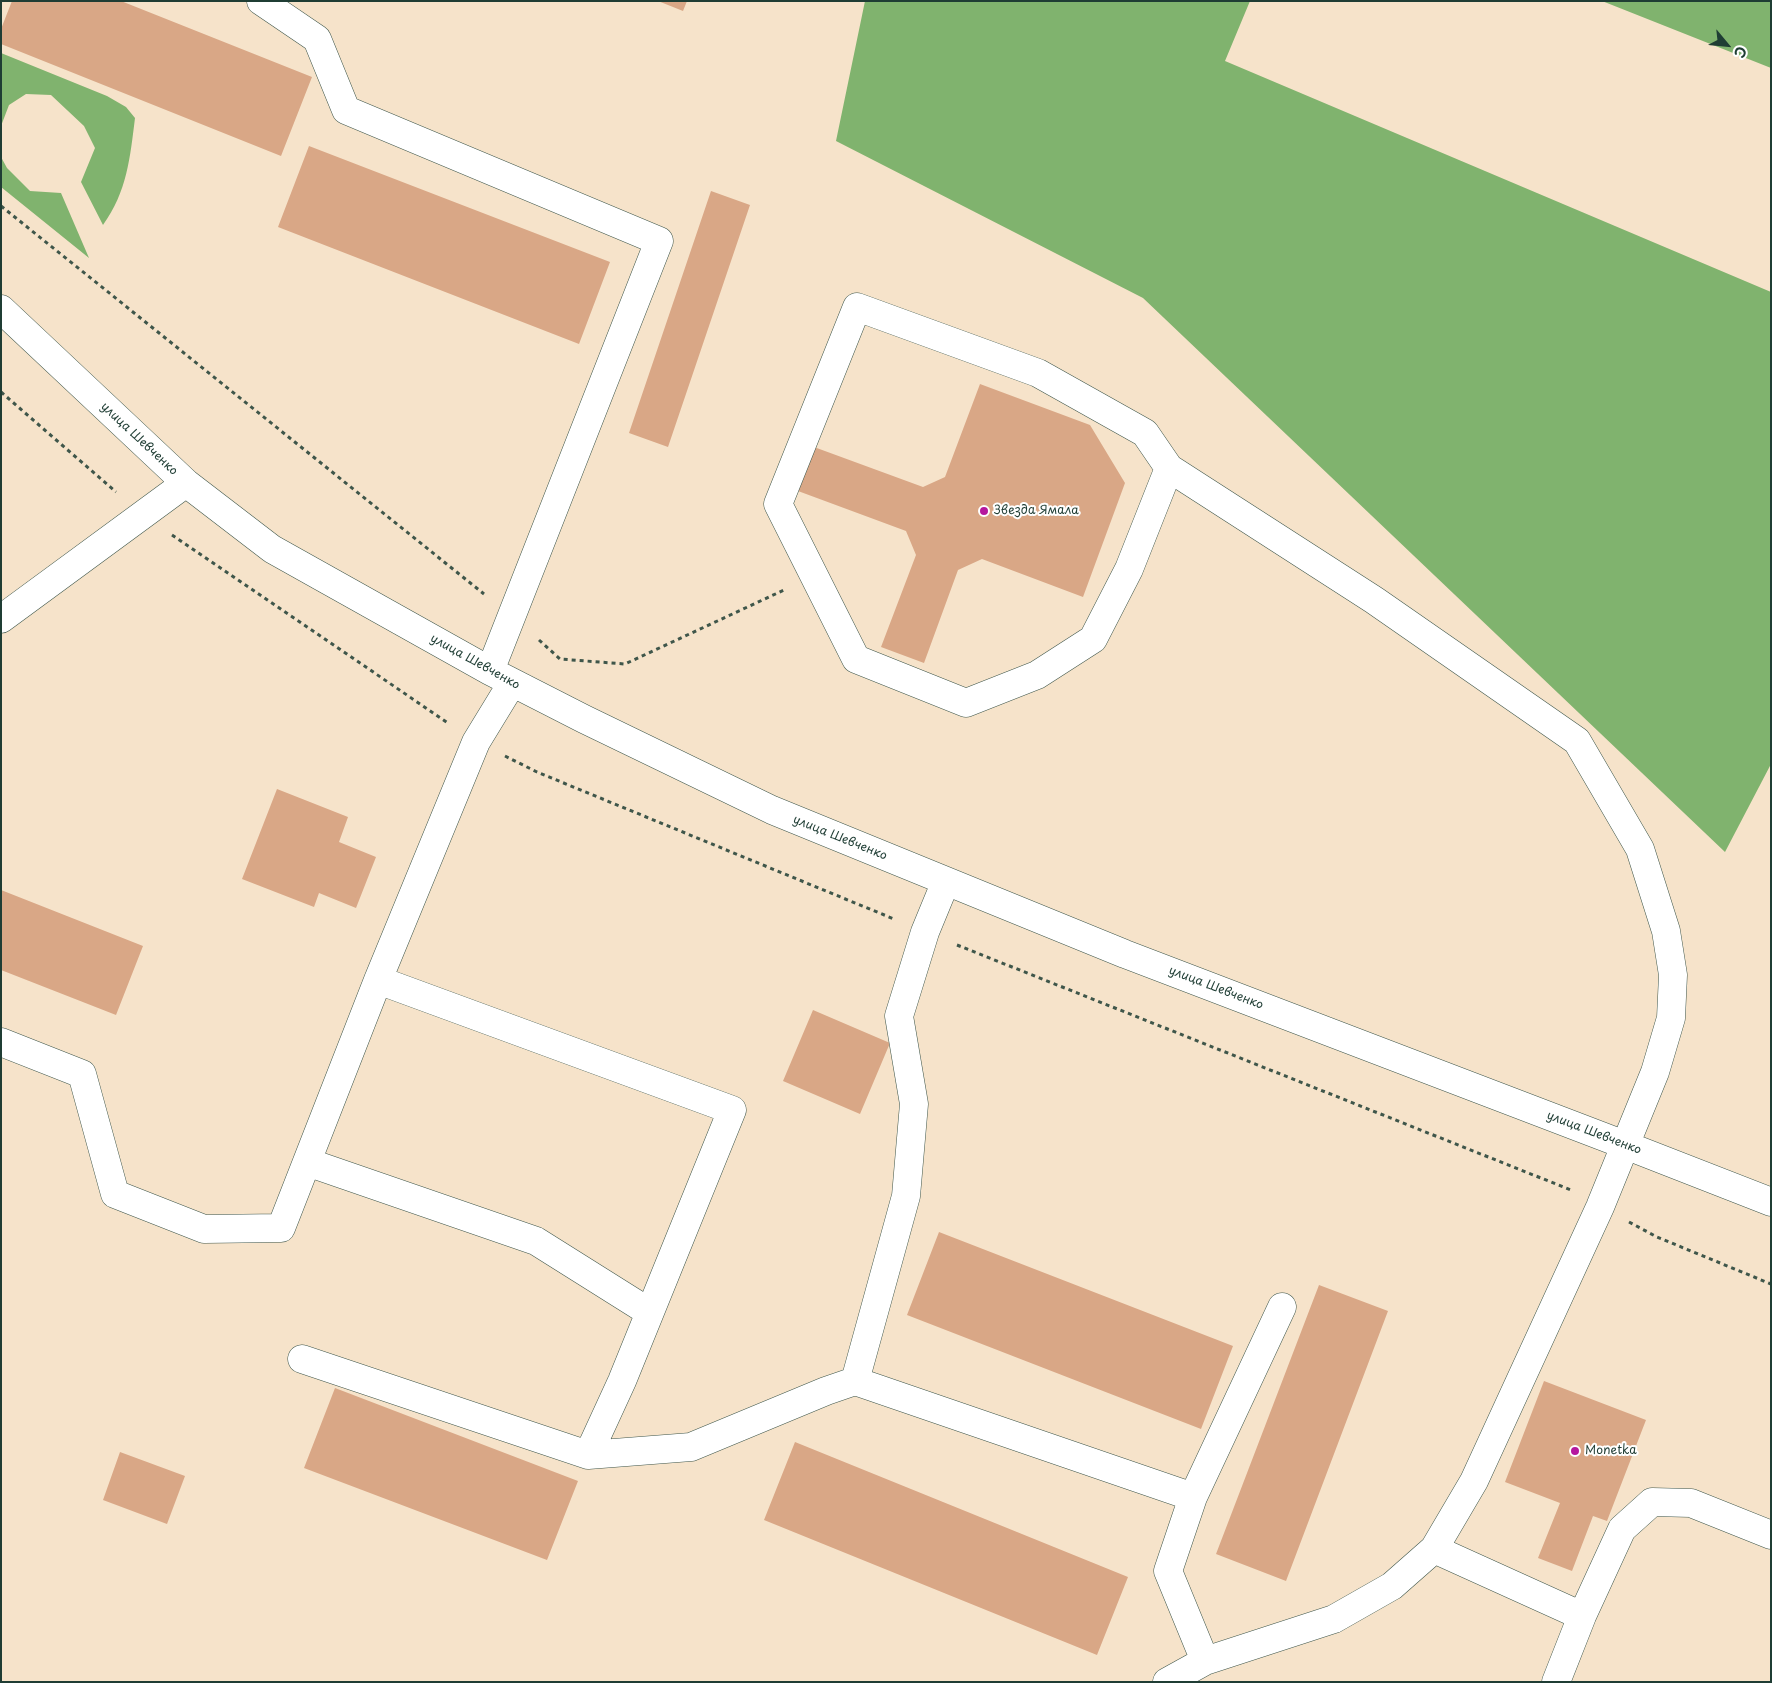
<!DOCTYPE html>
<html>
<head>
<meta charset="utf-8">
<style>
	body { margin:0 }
	#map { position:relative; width:1772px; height:1683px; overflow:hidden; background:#f6e3ca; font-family:"Playpen Sans",sans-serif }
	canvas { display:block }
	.frame { position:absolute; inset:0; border:2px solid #1f3d34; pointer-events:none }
	.north { position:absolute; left:1702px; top:20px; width:50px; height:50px; -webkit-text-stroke:4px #fff; paint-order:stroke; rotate:118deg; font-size:14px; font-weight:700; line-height:20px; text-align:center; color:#1f3d34 }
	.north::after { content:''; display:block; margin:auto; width:18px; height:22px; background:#1f3d34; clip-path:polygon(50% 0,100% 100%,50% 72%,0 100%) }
</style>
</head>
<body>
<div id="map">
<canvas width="1772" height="1683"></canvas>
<div class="frame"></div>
<div class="north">С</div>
</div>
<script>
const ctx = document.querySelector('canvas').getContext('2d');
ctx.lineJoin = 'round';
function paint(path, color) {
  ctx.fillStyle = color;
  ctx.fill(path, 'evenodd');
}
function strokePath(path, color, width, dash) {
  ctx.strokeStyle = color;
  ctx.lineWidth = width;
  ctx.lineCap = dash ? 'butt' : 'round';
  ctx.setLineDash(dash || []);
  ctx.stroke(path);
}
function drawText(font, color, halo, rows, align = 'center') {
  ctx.font = font + ' "Playpen Sans",sans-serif';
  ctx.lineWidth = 4;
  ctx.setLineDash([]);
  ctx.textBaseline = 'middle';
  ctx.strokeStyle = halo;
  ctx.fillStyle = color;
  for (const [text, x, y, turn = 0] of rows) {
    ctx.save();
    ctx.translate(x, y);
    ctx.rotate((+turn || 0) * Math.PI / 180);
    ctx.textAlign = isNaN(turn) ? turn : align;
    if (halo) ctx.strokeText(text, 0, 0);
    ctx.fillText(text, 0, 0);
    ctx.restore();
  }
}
const forest = new Path2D(`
	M865 1H1250L1225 61 1771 292V764L1725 852 1143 298 836 141Z
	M1602 1H1771V68Z
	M1 53 107 96 126 107 135 118C130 158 127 192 103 225L81 182 95 148 84 126 51 95 26 94 9 105 1 126Z
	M1 157 7 168 30 191 61 193 89 258 1 187Z`);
const building = new Path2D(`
	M12 1H121L312 77 281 156 1 44V29Z
	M658 1H687L683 11Z
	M309 146 610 262 579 344 278 227Z
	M711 191 750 205 668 447 629 433Z
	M980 384 1090 425 1125 483 1083 597 982 559 958 570 924 663 881 647 916 555 906 531 798 491 814 447 923 487 945 477Z
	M277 789 348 817 339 842 376 857 356 908 319 893 314 907 242 879Z
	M1 890 143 946 116 1015 1 970Z
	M813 1010 890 1043 860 1114 783 1081Z
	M939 1232 1233 1346 1201 1429 907 1315Z
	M1319 1285 1388 1311 1286 1581 1216 1554Z
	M1544 1381 1646 1420 1607 1521 1593 1516 1572 1571 1538 1558 1560 1503 1505 1482Z
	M335 1388 578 1481 547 1560 304 1468Z
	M795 1442 1128 1577 1097 1655 764 1520Z
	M120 1452 185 1476 167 1524 103 1500Z`);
const path = new Path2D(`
	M1 206 484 594
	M1 392 116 492
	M172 535 448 723
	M539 640 560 659 625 664 784 590
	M505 756 537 772 894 919
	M957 945 1571 1190
	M1629 1222 1657 1237 1771 1284`);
const minor = new Path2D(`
	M261 1 317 39 346 110 659 241 490 671
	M1 309 186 483 272 549 490 671 584 719 772 810 1125 954 1625 1145 1771 1202
	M1 619 186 483
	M378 980 732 1110 622 1381 588 1455
	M1 1042 82 1074 115 1194 204 1229 281 1228 378 980 476 742 512 683
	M307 1162 536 1241 649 1312
	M302 1359 588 1455 691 1447 826 1391 855 1381 906 1196 914 1104 899 1016 925 932 946 881
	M855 1381 1193 1497
	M1434 1549 1582 1616
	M1205 1661 1168 1571 1193 1497 1282 1307
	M1167 1682 1205 1661 1334 1619 1392 1586 1434 1549 1474 1481 1600 1207 1655 1072 1671 1018 1673 975 1666 931 1640 849 1577 741 1374 600 1169 468 1145 433 1038 373 857 307 778 504 856 659 966 703 1037 675 1093 639 1129 569 1169 468
	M1556 1682 1582 1616 1622 1529 1652 1502 1691 1503 1771 1535`);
const markers = [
	[984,511,5,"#b5179e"],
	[1575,1451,5,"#b5179e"]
];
const streetNames = [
	["улица Шевченко",139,439,43],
	["улица Шевченко",475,662,29],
	["улица Шевченко",840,838,22],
	["улица Шевченко",1216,988,21],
	["улица Шевченко",1594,1133,21]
];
const poiNames = [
	["Звезда Ямала",994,511],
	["Monetka",1585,1451]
];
paint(forest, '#80b36e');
paint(building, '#d9a786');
strokePath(minor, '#3f564a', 29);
strokePath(path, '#3f564a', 3, [4, 4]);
strokePath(minor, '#fff', 28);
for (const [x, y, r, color] of markers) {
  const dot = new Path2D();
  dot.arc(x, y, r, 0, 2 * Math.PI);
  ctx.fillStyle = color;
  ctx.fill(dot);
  strokePath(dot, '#fff', 2);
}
drawText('12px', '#1f3d34', '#fff', streetNames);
drawText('12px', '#1f3d34', '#fff', poiNames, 'left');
</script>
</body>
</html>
